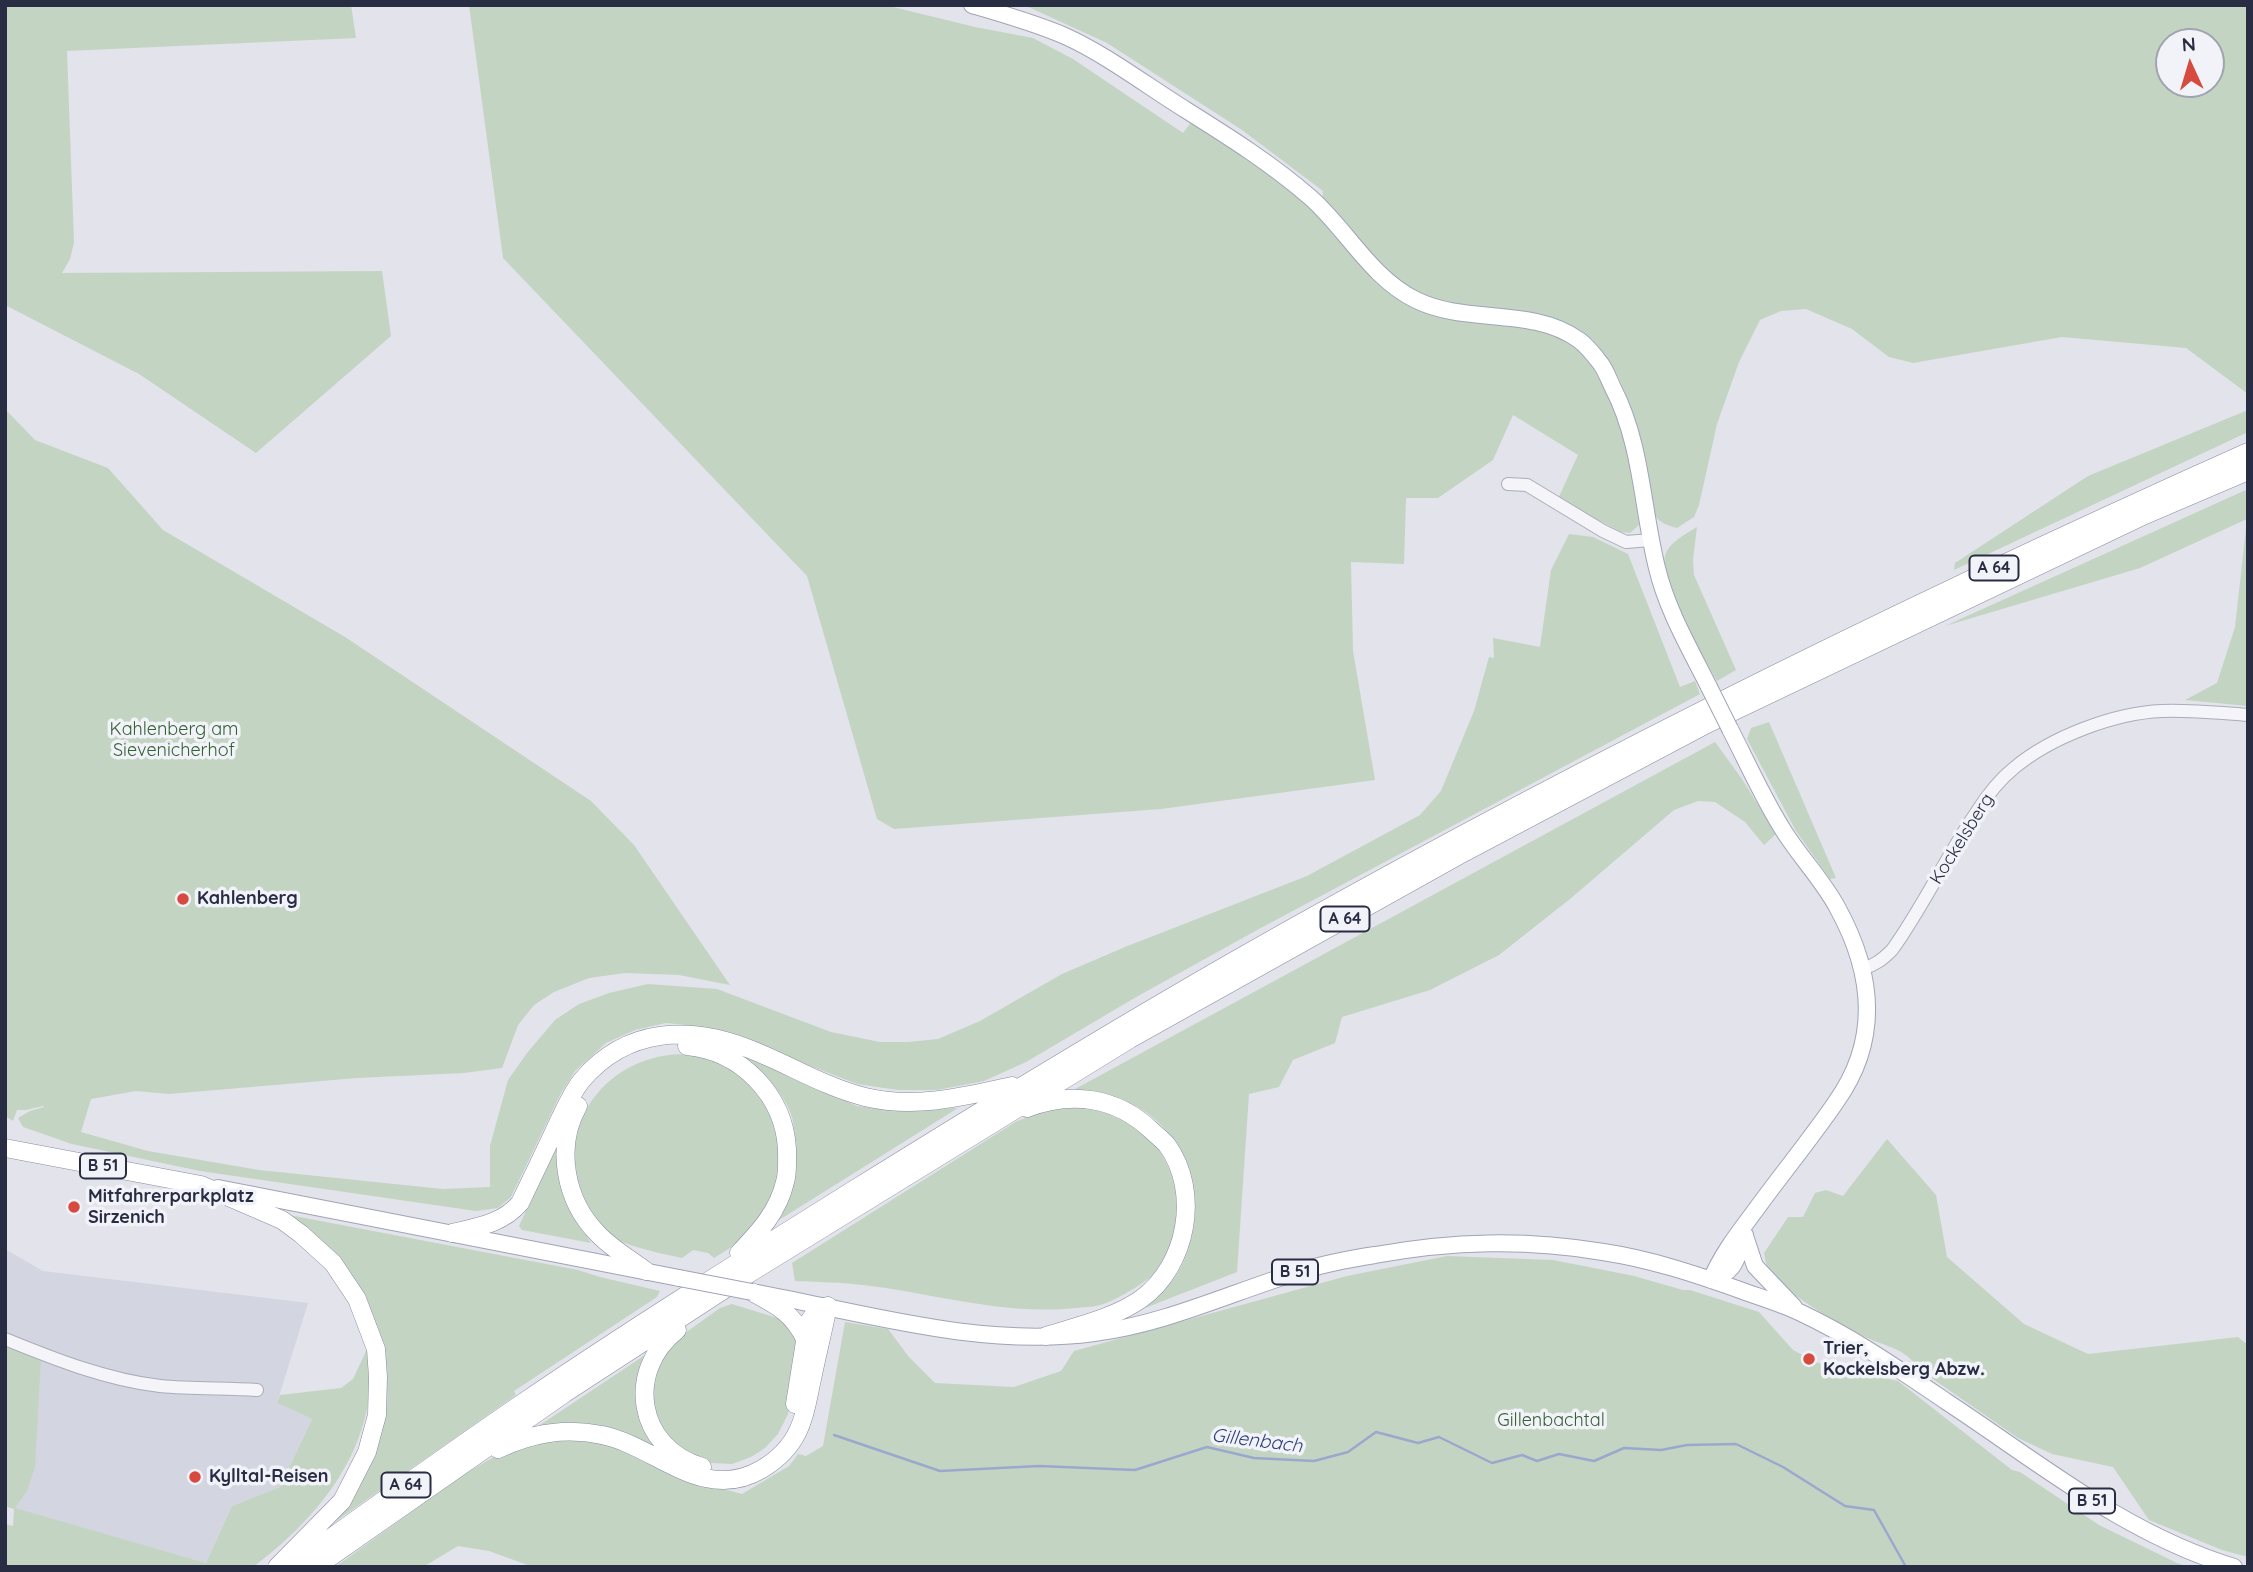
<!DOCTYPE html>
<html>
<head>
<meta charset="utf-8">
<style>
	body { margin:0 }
	#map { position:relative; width:2253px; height:1572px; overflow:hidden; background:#e2e3eb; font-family:Quicksand,sans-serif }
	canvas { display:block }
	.frame { position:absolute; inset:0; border:7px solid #292d44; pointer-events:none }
	.north { position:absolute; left:2155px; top:28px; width:70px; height:70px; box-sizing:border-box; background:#f1f3f8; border:2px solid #a1a4b0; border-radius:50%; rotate:356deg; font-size:19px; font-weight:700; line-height:28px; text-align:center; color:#292d44 }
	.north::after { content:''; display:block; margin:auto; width:24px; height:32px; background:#d64a40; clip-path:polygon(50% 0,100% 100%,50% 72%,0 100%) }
</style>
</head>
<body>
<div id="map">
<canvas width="2253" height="1572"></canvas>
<div class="frame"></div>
<div class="north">N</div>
</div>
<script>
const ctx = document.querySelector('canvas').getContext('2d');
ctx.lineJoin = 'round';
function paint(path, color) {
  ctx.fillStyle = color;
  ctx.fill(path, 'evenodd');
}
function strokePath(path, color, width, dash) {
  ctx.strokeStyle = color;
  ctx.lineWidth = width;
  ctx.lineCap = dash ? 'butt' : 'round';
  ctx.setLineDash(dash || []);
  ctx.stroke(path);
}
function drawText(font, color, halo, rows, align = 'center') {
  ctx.font = font + ' Quicksand,sans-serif';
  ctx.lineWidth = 7;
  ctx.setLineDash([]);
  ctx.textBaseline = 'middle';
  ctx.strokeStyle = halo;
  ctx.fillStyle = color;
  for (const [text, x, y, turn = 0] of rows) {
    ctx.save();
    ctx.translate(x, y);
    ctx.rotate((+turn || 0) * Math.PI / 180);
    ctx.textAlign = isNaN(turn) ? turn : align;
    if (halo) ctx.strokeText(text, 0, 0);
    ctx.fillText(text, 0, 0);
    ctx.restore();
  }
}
const built = new Path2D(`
	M5 1249 43 1271 308 1303 277 1403 312 1419 280 1487 232 1506 206 1563 5 1506Z`);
const green = new Path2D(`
	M5 5H351L356 38 67 51 74 243 70 259 62 273 382 271 391 336 256 453 139 374 5 305Z
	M469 5H885L975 27 1033 38 1073 59 1183 133 1196 116 1322 207 1323 191 1242 130 1107 43 1024 5H2248V394L2186 348 2062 337 1913 363 1889 357 1852 329 1806 309 1781 311 1760 320 1739 362 1717 424 1699 505 1694 517 1677 528C1669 526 1659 523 1655 515 1650 506 1648 473 1646 461 1639 423 1618 360 1587 335 1566 319 1541 314 1516 311L1544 330 1578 349 1595 371 1613 405 1630 456 1639 525 1630 533 1621 532 1558 499 1578 455 1513 415 1493 460 1438 498H1406L1404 564 1351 562 1353 651 1375 780 1161 809 894 829 877 819 807 576 503 258ZM2169 42H2211V84H2169Z
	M5 409 35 440 108 468 163 530 345 637 591 801 634 845 730 985 679 975 625 973 589 978 554 992 534 1005 518 1025 502 1068 464 1073 357 1078 169 1094 136 1091 91 1099 81 1132 148 1151 259 1170 443 1189 490 1187V1146L508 1080 527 1053 555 1020 579 1004 609 993 648 984 717 989 831 1032 880 1042H908L938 1039 980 1021 1062 974 1125 947 1307 876 1420 815 1441 791 1474 711 1489 657 1494 658 1493 638 1540 647 1551 570 1569 534 1593 537 1628 554 1680 687 1695 681 1700 694 1259 929 1138 996 1026 1062 984 1081 937 1090H898L857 1084 731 1035 702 1027 666 1023 635 1030 606 1043 575 1071 560 1095 511 1197 498 1208 476 1211 200 1171 72 1144 23 1127 18 1118 30 1111 44 1107 43 1106 26 1110H17L13 1121 5 1116Z
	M2248 410V432L1954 570 1955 563 2088 476Z
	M2248 489V706L2185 700 2217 683 2235 627 2247 519 2140 568 1945 626Z
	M1697 527 1693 560 1694 575 1736 670 1717 681C1703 656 1658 583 1665 556 1669 542 1686 534 1697 527Z
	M1769 722 1836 878 1830 879 1796 831 1747 739 1751 728Z
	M1715 742 1742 779 1776 834 1764 845 1745 822 1715 802 1698 801 1674 810 1570 899 1499 955 1430 990 1342 1017 1335 1043 1293 1060 1279 1087 1249 1094 1237 1272 1145 1308C1160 1295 1174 1282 1183 1263 1209 1209 1192 1137 1137 1107 1118 1097 1096 1093 1075 1089Z
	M685 1054 698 1055 732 1068 768 1102 783 1149 775 1200 743 1240 714 1258 708 1253 693 1250 682 1258C663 1254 625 1246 610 1236 598 1227 588 1210 583 1196 553 1122 609 1054 685 1054Z
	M747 1056 857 1106 889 1110 958 1108 779 1220C794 1191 799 1163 794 1130 793 1125 793 1119 791 1114 783 1092 764 1074 746 1060Z
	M1060 1106C1086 1106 1109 1108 1131 1123 1180 1155 1194 1226 1156 1272 1147 1282 1119 1298 1106 1303 1098 1307 1085 1307 1075 1308 1000 1316 927 1291 853 1284 834 1282 814 1282 795 1281L792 1263 1017 1121Z
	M1887 1139 1936 1195 1947 1257 2024 1324 2088 1354 2238 1337 2248 1345V1557L2222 1550 2149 1520 2113 1467 2052 1454 2018 1438 1920 1370C1904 1346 1884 1347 1861 1335 1838 1323 1780 1291 1768 1268 1766 1264 1765 1258 1764 1253L1788 1217H1803L1815 1193 1826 1190 1843 1196Z
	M557 1142 570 1208 591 1243 522 1230 519 1226Z
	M289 1215 578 1270 600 1277 660 1291 657 1297 514 1391 516 1395 329 1526 366 1471 379 1339Z
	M1447 1256 1553 1260 1634 1276 1683 1290H1690L1759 1312 1793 1350 1818 1363 1898 1381 2012 1470 2020 1472 2099 1525 2177 1563 2189 1567H533L489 1551 458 1546 423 1567H335L463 1475 504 1451 533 1439 590 1437 626 1448 675 1476 742 1494 789 1466 798 1454 806 1456 823 1446 845 1322 888 1329 909 1357 935 1383 1014 1387 1061 1371 1074 1351 1347 1276Z
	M732 1304 787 1321 799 1345 788 1414 778 1434 765 1448 751 1457 732 1464 712 1463 694 1459 676 1450 653 1415 652 1374 674 1341 720 1308Z
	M5 1343 41 1359 35 1467 27 1491 15 1508 206 1563 232 1506 280 1487 312 1419 277 1403 280 1395 341 1388 353 1379 367 1349C368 1361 371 1374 370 1386 365 1462 311 1524 253 1567H5V1524L13 1526 14 1509 5 1506Z
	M648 1353 641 1377 672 1456 537 1427Z`);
const stream = new Path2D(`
	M834 1435 940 1471 1039 1466 1135 1470 1207 1447 1254 1458 1314 1461 1348 1452 1376 1432 1418 1443 1439 1437 1492 1463 1522 1455 1537 1461 1559 1454 1594 1461 1624 1448 1661 1450 1687 1445 1736 1444 1783 1467 1845 1506 1874 1510 1906 1567`);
const minor = new Path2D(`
	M1508 484 1527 485 1603 531 1626 542 1651 540
	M1862 969C1875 965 1882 960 1892 950 1923 907 1946 857 1976 813 1986 797 1999 780 2014 768 2051 737 2114 713 2162 711 2190 710 2220 713 2248 715
	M5 1339C54 1359 107 1380 160 1386 192 1389 225 1388 257 1390`);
const major = new Path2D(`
	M972 5C1003 14 1035 23 1065 36 1107 55 1147 86 1186 110 1229 137 1272 164 1311 198 1347 230 1371 278 1416 300 1467 325 1531 306 1579 340 1587 346 1595 356 1601 364 1606 371 1609 380 1613 388 1642 444 1642 508 1657 568 1667 610 1690 649 1709 687
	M218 1188 679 1278
	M1745 1236 1755 1266 1794 1307
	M1711 1280C1723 1251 1742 1229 1760 1204 1785 1170 1812 1137 1836 1102 1881 1039 1873 972 1837 907 1823 881 1801 858 1785 833 1764 801 1748 764 1730 729
	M1711 1280C1737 1271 1736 1259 1745 1235
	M758 1293C868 1314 982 1348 1094 1333 1165 1324 1230 1293 1298 1272 1323 1264 1349 1259 1375 1255 1453 1241 1525 1239 1603 1252 1650 1259 1695 1274 1740 1290 1759 1297 1780 1303 1799 1312 1851 1336 1900 1370 1947 1402 2040 1463 2125 1534 2234 1567`);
const highway = new Path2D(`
	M687 1046C741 1051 784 1095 787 1149 787 1160 788 1172 785 1182 778 1212 759 1232 739 1253
	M578 1106C555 1147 565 1201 598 1234 611 1248 630 1259 646 1271
	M1027 1108C1072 1091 1116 1097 1151 1130 1156 1135 1163 1140 1167 1145 1201 1192 1187 1266 1141 1299 1114 1318 1077 1326 1046 1336
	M5 1148 201 1185 282 1220 301 1234 333 1263 357 1299 376 1349 378 1377 377 1415 367 1452 342 1501 277 1567
	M452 1233C477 1227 502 1224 520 1203 533 1176 546 1149 559 1121 566 1107 572 1092 582 1080 627 1027 691 1025 752 1050 790 1065 825 1087 865 1097 915 1109 963 1097 1012 1086
	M752 1292C776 1305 793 1313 805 1339
	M677 1330C625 1371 637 1448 702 1467
	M795 1404 808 1323 815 1313 828 1306
	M498 1449C532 1433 565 1427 602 1435 656 1446 703 1504 762 1469 777 1460 790 1448 798 1431 806 1415 808 1397 812 1379 817 1355 823 1331 828 1306
	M290 1567C367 1512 443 1457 521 1404 631 1329 743 1259 855 1189 977 1113 1100 1038 1225 966 1556 777 1899 608 2248 452
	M316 1567 565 1393 745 1276 1130 1039 1465 852 1703 726 2145 515 2248 471`);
const majorBridge = new Path2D(`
	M1709 687 1730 729
	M679 1278 752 1292`);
const markers = [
	[183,899,7,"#d64a40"],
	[74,1207,7,"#d64a40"],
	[1809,1359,7,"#d64a40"],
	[195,1477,7,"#d64a40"]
];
const shields = [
	[1994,568,49],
	[1345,919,49],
	[103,1166,46],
	[1295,1272,46],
	[406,1485,49],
	[2092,1501,46]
];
const shieldNames = [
	["A 64",1994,568],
	["A 64",1345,919],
	["B 51",103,1166],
	["B 51",1295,1272],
	["A 64",406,1485],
	["B 51",2092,1501]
];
const parkNames = [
	["Kahlenberg am",174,730],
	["Sievenicherhof",174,751],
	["Gillenbachtal",1551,1421]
];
const streetNames = [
	["Kockelsberg",1962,839,-58]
];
const poiNames = [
	["Kahlenberg",197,899],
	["Mitfahrerparkplatz",88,1197],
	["Sirzenich",88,1218],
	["Trier,",1823,1349],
	["Kockelsberg Abzw.",1823,1370],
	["Kylltal-Reisen",209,1477]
];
const waterNames = [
	["Gillenbach",1257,1441,7]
];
paint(built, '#d3d5e0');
paint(green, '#c3d5c2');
strokePath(stream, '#9ba8cd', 2.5);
strokePath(minor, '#aaacb9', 14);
strokePath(major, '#a0a4b7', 18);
strokePath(highway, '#888da2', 19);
strokePath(minor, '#f5f5f9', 12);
strokePath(major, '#fff', 16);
strokePath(highway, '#fff', 18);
strokePath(majorBridge, '#a0a4b7', 18, []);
strokePath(majorBridge, '#fff', 16);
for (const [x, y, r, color] of markers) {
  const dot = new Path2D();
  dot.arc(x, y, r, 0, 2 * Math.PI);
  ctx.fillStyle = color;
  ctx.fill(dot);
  strokePath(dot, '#f1f3f8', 2.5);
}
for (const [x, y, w] of shields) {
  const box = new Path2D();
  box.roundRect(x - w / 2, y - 12.5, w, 25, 5);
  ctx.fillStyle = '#f1f3f8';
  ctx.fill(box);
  strokePath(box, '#292d44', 2);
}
drawText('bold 16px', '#292d44', null, shieldNames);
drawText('18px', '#356036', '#f1f3f8', parkNames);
drawText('18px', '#292d44', '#f1f3f8', streetNames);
drawText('bold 18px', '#292d44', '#f1f3f8', poiNames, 'left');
drawText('italic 19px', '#30417a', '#f1f3f8', waterNames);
</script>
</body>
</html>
